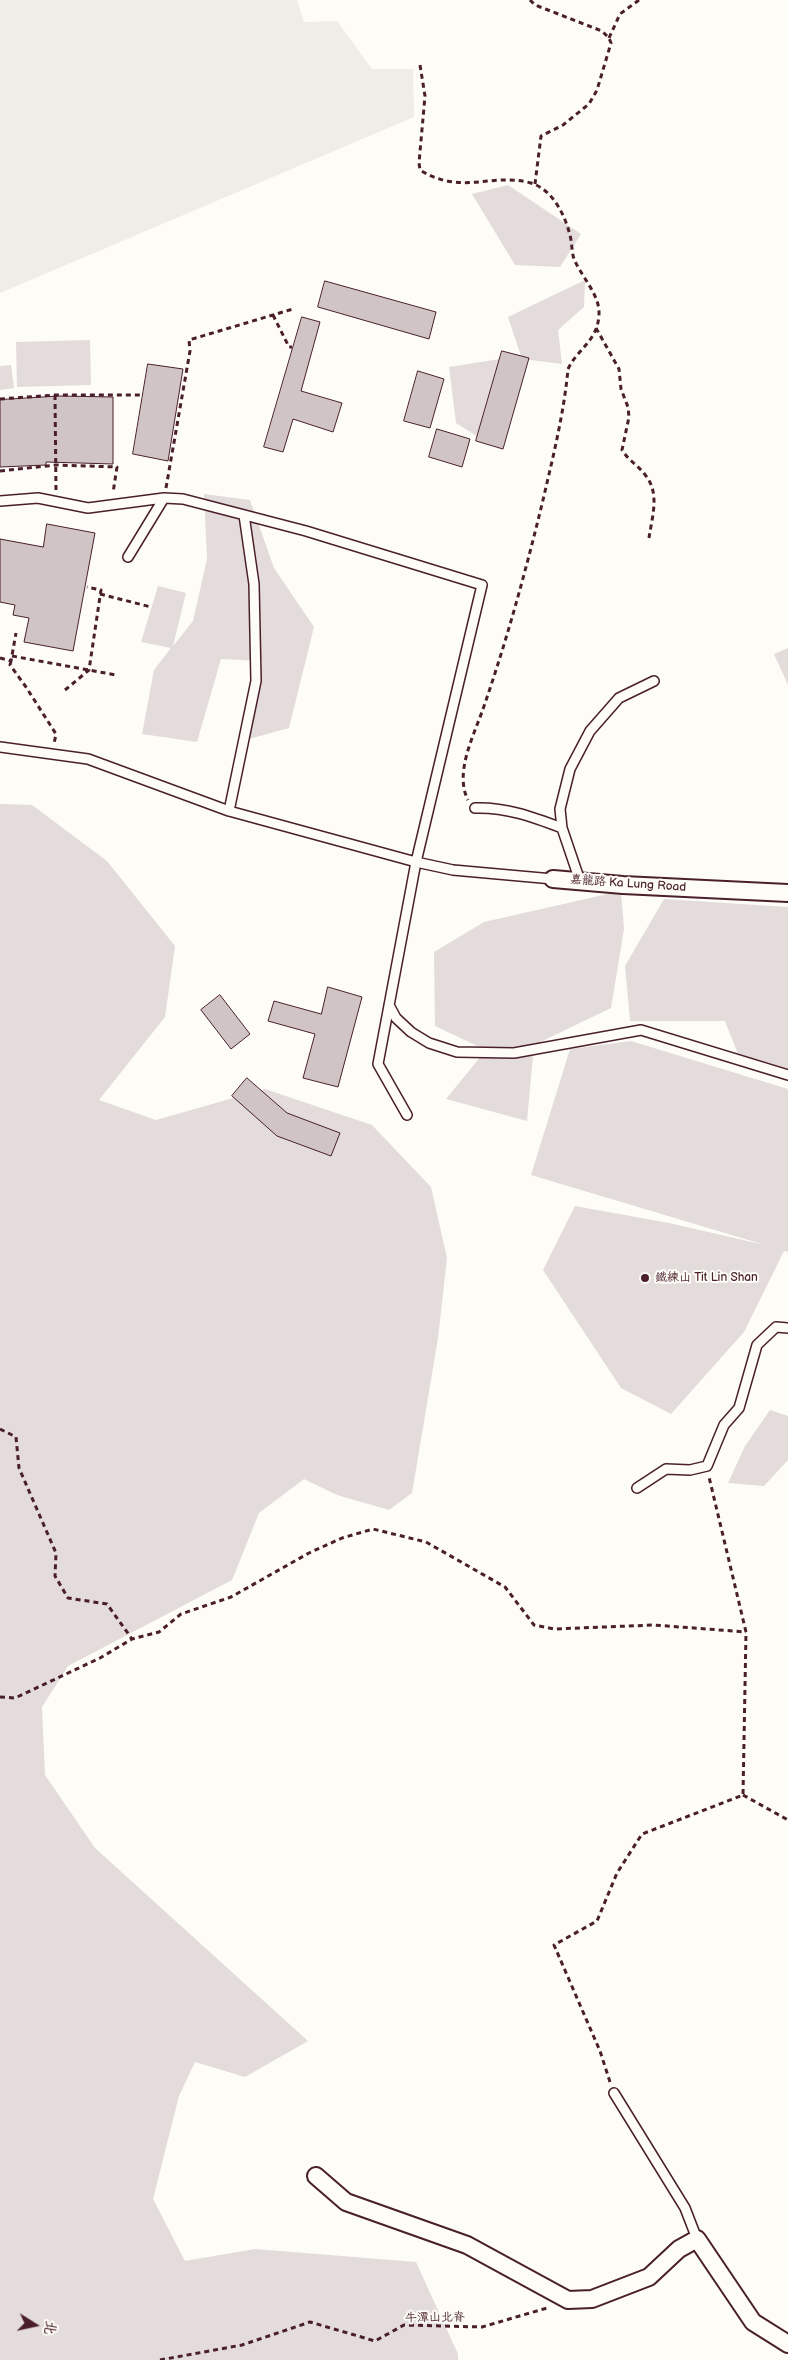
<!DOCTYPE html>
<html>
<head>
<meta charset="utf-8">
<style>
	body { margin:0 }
	#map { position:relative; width:788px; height:2360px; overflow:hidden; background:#fdfcf7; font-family:"Balsamiq Sans","LXGW WenKai TC",sans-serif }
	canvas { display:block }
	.north { position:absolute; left:10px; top:2300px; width:50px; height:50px; -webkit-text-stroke:4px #fdfcf7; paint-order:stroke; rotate:100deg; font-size:14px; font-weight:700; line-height:20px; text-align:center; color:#4a1f2b }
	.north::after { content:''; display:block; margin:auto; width:18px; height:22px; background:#4a1f2b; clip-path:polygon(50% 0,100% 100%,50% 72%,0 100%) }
</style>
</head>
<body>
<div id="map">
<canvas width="788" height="2360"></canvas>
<div class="north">北</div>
</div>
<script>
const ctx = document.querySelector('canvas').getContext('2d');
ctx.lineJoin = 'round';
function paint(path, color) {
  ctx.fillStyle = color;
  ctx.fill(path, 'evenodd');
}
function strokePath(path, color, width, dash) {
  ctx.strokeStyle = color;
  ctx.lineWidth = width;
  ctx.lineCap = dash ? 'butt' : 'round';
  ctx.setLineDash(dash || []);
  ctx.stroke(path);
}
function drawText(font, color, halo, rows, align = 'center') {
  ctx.font = font + ' "Balsamiq Sans","LXGW WenKai TC",sans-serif';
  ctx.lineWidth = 4;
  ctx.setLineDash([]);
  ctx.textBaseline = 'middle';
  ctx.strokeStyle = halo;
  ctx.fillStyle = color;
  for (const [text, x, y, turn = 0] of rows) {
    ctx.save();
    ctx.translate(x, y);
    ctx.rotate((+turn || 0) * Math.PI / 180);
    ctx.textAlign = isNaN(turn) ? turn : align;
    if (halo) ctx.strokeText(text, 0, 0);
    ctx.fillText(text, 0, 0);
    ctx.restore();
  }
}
const built = new Path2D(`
	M0 0H297L304 22 337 21 372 69H413L414 117 0 293Z`);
const green = new Path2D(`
	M508 185 581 234 560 267 515 265 472 194Z
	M585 280 584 307 558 330 562 364 522 359 508 317Z
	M90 340 91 385 17 387 16 342Z
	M500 359 507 411 478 437 456 423 449 367Z
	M11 365 14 388 0 390V366Z
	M204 494 250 500 274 568 314 627 289 728 249 739 262 661 221 659 197 742 142 734 154 670 171 648 141 642 158 586 186 593 173 646 193 621 207 559Z
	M788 648V685L774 654Z
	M0 804 32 805 107 861 175 946 165 1017 99 1100 156 1120 265 1089 372 1125 431 1187 447 1258 438 1338 412 1493 389 1510 337 1495 304 1479 259 1513 232 1580 68 1666 42 1707 45 1775 95 1848 308 2041 245 2077 195 2062 179 2096 153 2199 185 2261 255 2249 416 2262 458 2354V2360H0Z
	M621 891 624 929 611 1008 534 1045 527 1121 446 1099 486 1050 435 1026 434 952 484 922Z
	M664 899 788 907V1074L743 1067 725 1021H630L625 966Z
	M631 1041 788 1089V1252L784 1251 744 1332 671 1414 621 1388 543 1270 575 1206 669 1223 765 1245 531 1175 570 1049Z
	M770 1410 788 1416V1460L764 1486 728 1483 745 1446Z`);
const building = new Path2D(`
	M325 281 436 312 429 339 318 307Z
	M302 317 320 322 301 391 342 403 333 432 293 419 283 452 264 447Z
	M502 351 529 358 503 449 476 441Z
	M148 364 183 369 168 461 133 454Z
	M418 371 444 379 430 428 404 421Z
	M59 396 113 397V464L46 462V465L0 467V400Z
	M437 429 470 439 462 467 429 457Z
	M47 524 95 533 73 651 24 642 29 618 13 615 15 605 0 602V539L43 547Z
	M328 987 362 997 338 1087 303 1078 315 1034 268 1021 274 1001 321 1014Z
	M220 995 250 1034 231 1049 201 1010Z
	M247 1078 287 1113 340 1133 331 1156 277 1136 232 1096Z`);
const path = new Path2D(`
	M530 0 535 5 602 31 609 38 611 43 597 90 589 104 563 125 541 136 535 184
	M609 38 620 14 639 0
	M420 65 425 96 419 163 420 170C462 196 491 172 531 183 554 190 567 219 571 240 572 246 572 253 574 259 581 276 600 295 599 314 598 341 578 348 568 369 564 413 553 457 543 500 526 570 507 640 483 709 474 735 454 773 468 800
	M273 315 289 347H292
	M596 328 619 369 621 389 628 407 629 417 622 450C629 461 639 466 646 476 660 494 652 517 649 538
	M55 395 56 491
	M0 399 55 395H141
	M0 471 56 465 117 467 113 493
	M166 488 190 351 189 340 293 309
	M100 594 151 607
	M12 656 116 675
	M0 658 11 661 16 633
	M11 661 10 665 26 687 56 734 54 744
	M65 690 89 670 101 590 87 587
	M0 1429 16 1437 19 1468 56 1553 55 1576 68 1598 107 1604 132 1639
	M0 1697 15 1698 100 1658 132 1639 159 1632 181 1614 231 1597 309 1553 342 1538 373 1529 426 1542 505 1587 534 1625 554 1629 654 1625 746 1632
	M743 1795 788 1820
	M610 2082 600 2051 554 1945 597 1921 617 1873 642 1834 743 1795 746 1632 709 1477
	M160 2360 242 2345 310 2322 375 2341 404 2325 482 2327 547 2308`);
const lane = new Path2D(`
	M0 501 38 498 88 508 164 498 183 499 306 531 482 585 416 862 378 1064 407 1115
	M128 557 164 498
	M0 747 88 759 229 811 416 862 453 870 553 879
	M475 808C506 807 533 817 562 828
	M229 811 256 681 254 584 244 515
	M580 881 562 828 560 809 570 769 590 731 619 698 654 681
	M389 1005 396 1018 411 1032 429 1043 457 1052 514 1053 641 1030 788 1075
	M637 1488 666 1469 690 1470 707 1466 724 1425 739 1408 757 1345 776 1327 788 1328
	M614 2093 685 2208 697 2239`);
const street = new Path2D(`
	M553 879 623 885 788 893
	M316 2176 346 2202 467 2245 568 2300 592 2299 649 2277 679 2249 697 2239 753 2322 788 2344`);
const markers = [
	[645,1278,5,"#4a1f2b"]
];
const streetNames = [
	["嘉龍路 Ka Lung Road",628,884,4],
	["牛潭山北脊",435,2318,-1]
];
const poiNames = [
	["鐵練山 Tit Lin Shan",655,1278]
];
paint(built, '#f0ece8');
paint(green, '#e3dcda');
paint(building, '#d0c5c4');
strokePath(building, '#4a1f2b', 1);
strokePath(lane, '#4a1f2b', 12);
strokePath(street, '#4a1f2b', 20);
strokePath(path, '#4a1f2b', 3, [5, 4]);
strokePath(lane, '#fdfcf7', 9);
strokePath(street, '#fdfcf7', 16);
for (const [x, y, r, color] of markers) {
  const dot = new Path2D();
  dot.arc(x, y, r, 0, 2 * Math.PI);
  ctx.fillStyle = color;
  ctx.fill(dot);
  strokePath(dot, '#fdfcf7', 2);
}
drawText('12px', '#4a1f2b', '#fdfcf7', streetNames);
drawText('12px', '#4a1f2b', '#fdfcf7', poiNames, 'left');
</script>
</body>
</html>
